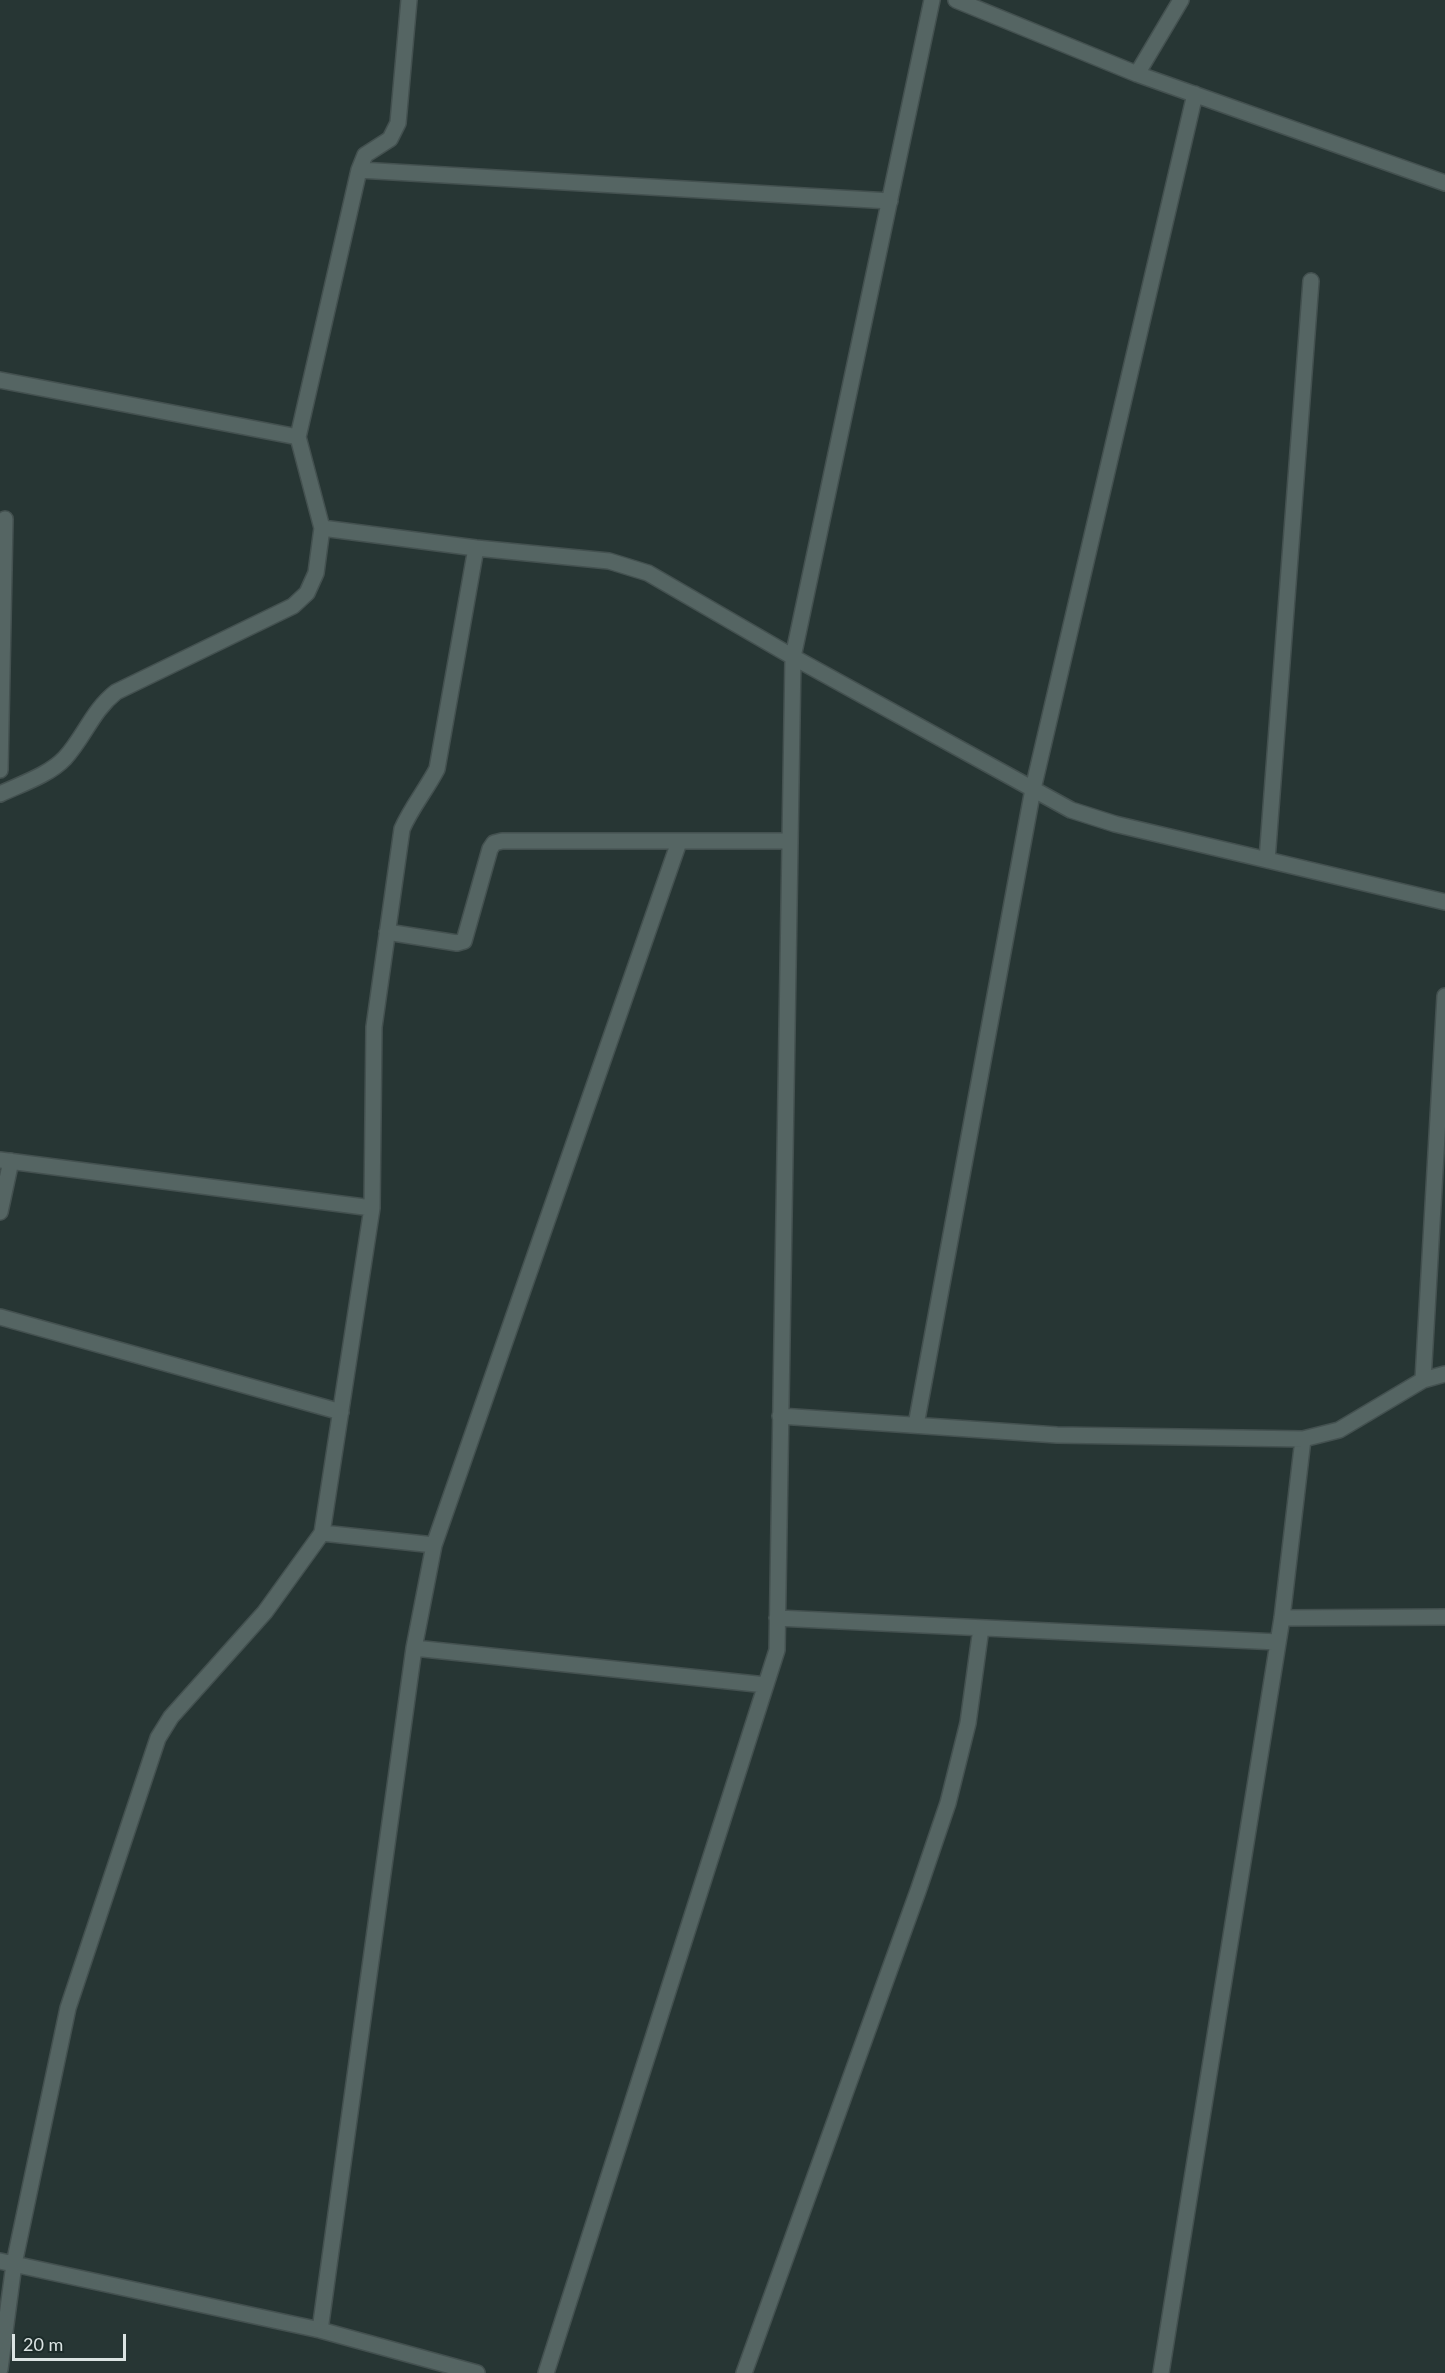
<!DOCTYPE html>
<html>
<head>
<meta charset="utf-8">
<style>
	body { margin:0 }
	#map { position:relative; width:1445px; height:2373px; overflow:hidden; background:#273634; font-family:Lato,sans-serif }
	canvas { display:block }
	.scale { position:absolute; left:12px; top:2334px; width:114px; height:27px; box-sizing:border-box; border:3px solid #dbe4e3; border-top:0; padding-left:8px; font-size:18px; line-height:21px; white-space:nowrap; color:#dbe4e3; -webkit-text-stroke:4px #1d2c2a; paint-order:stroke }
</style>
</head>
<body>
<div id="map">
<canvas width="1445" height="2373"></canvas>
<div class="scale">20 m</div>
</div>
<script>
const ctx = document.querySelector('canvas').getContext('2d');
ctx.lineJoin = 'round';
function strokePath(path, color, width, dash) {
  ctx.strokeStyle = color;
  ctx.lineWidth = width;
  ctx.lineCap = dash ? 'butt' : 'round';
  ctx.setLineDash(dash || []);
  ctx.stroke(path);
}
const minor = new Path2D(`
	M956 0 1137 74 1445 183
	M1137 74 1181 0
	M359 170 890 201
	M0 380 298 437 322 528 476 548 609 561 648 573 793 657 1071 810 1115 824 1445 902
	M298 437 359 170 365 155 390 139 398 123 409 0
	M0 770 5 519
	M0 794C21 784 49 775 65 758 85 736 92 711 116 692L293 606 307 593 316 573 322 528
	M1267 860 1311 281
	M387 932 457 943 464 941 490 849 494 843 502 841H790
	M0 1160 372 1208
	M0 1212 11 1161
	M0 1317 341 1412
	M1423 1380 1445 996
	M780 1416 1057 1435 1303 1439 1339 1430 1423 1380 1445 1374
	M916 1425 1033 789 1195 94
	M434 1545 679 842
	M777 1618 1278 1642
	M1282 1618 1445 1617
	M414 1648 766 1685
	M0 2261 320 2330 477 2373
	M320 2330 414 1648 434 1545 322 1533
	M0 2369 14 2264 68 2008 158 1738 171 1717 265 1612 322 1533 372 1208 374 1027 402 829C411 808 426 790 437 769L476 548
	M546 2373 777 1650 793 657 932 0
	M744 2373 918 1891 948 1803 968 1723 981 1628
	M1161 2373 1282 1618 1303 1439`);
strokePath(minor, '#445150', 18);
strokePath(minor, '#556563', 15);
</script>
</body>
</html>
